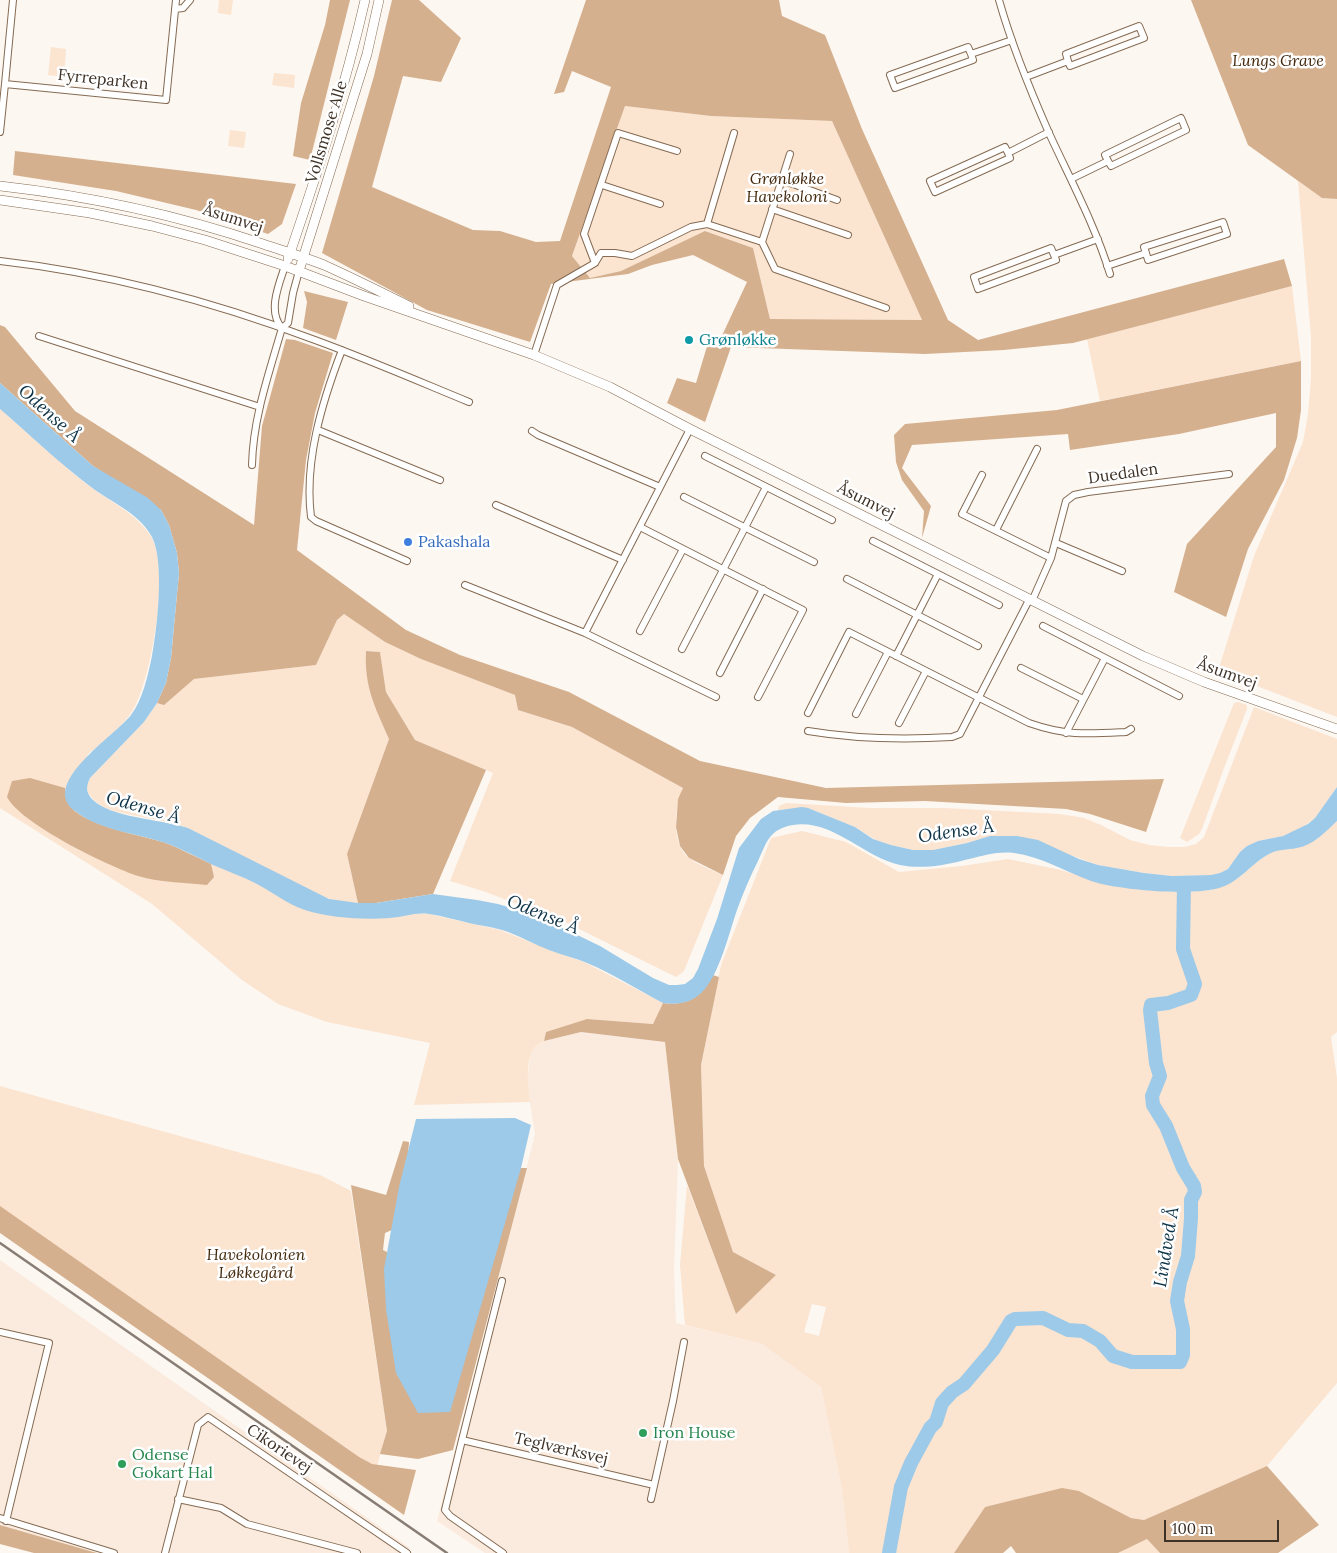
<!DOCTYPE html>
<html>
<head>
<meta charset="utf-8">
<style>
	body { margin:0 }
	#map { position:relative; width:1337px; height:1553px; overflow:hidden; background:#fdf7f1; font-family:Lora,serif }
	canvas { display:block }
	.scale { position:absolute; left:1164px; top:1520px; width:115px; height:22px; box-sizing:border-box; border:2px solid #3e3227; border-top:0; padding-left:6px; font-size:15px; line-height:18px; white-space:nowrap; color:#3e3227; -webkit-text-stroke:4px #fff; paint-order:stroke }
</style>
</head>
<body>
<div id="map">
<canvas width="1337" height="1553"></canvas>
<div class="scale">100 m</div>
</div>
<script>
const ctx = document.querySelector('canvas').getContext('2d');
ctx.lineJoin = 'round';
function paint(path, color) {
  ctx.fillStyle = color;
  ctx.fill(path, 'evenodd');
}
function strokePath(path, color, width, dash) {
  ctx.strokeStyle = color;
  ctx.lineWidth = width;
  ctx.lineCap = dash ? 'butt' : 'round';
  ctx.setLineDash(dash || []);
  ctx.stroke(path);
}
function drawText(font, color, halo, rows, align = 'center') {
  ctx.font = font + ' Lora,serif';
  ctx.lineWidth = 5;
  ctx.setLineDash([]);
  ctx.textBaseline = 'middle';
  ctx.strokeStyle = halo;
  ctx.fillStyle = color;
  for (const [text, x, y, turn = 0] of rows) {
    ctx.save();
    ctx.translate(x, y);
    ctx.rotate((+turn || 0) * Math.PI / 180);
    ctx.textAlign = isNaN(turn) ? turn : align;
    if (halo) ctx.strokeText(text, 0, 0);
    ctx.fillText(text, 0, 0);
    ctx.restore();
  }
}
const built = new Path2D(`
	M581 1032 665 1042 678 1159 674 1271 676 1323 762 1344 821 1387 842 1489 849 1553H485L437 1521 535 1134 527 1084 530 1056 534 1047 544 1041Z
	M0 1260 410 1548 409 1553H97L0 1525Z`);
const green = new Path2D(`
	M219 0H233L231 15 218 13Z
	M51 47 66 49 64 77 48 75Z
	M274 73 295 75 294 88 272 85Z
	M625 106 711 116 832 121 922 320 770 319 753 248 706 231 621 271 590 278 572 256Z
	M230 130 246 132 244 148 228 146Z
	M1298 181 1322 198 1337 199V717L1218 671 1254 556 1303 442 1308 415 1311 378V337Z
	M1292 286 1301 361 1100 401 1087 339Z
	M0 409C30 435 60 464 92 488 112 503 135 513 150 535 171 565 152 672 136 704 128 722 112 733 98 746 95 749 89 752 87 756 85 760 85 766 84 771 81 784 78 798 75 811L93 821 124 832 164 843 254 882 304 909 322 914 356 917 389 918 413 914H429L500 930 550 950 586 963 663 1003 653 1024 587 1019 546 1032 544 1041C541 1043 536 1045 534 1048 525 1060 528 1088 530 1102L414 1105 430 1043 327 1022 278 1004 242 980 152 904 0 808Z
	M344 614 385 642 421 659 515 695 518 710 572 727 683 788C674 807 671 846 690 859 700 866 712 870 723 875L684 971 676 977 565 922 483 891 450 881 493 773 415 740 386 692 380 652 366 651C364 687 375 707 389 739L347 854 358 903 341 902 320 896 188 828 172 823 117 812 103 807 95 801 88 793 87 786 90 778 144 722 157 703 164 704 194 679 316 665 337 620Z
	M1238 702 1247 705V709L1224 768 1202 829 1199 834 1187 842 1180 838 1234 703Z
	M1254 707 1337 739V787L1315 818 1303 827 1283 836 1258 841 1247 846 1240 852 1228 869 1220 873 1211 875 1172 876 1144 873 1098 865 1017 836H990L967 843 933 850H913L891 845 876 840 855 827 808 808 778 810 779 806 786 803 870 808H944L1060 814 1084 818 1101 825 1130 840 1149 845 1168 847H1185L1196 844 1204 837Z
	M1337 821V1032L1331 1037 1337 1078V1383L1267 1466 1144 1520 1131 1518 1079 1491 985 1507 954 1553H849L842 1489 821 1387 762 1344 685 1325 680 1265 687 1185 736 1314 776 1275 733 1252 704 1166 701 1065 721 965 771 838 802 831 846 842 899 872 962 866 1008 859 1061 870 1108 885 1160 891 1185 892 1211 890 1237 879 1263 857 1272 852 1317 839ZM812 1304 826 1307 819 1336 804 1332Z
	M0 1086 320 1175 351 1191 387 1431 377 1466 370 1471 0 1211Z
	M1147 1539 1160 1553H1118Z`);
const forest = new Path2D(`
	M330 0H350L310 160 293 156 301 103 325 25Z
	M392 0H419L461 38 441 82 403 76 372 187 473 230 500 231 536 242 560 241 611 87 572 71 564 92 554 94 586 0H779L782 16 825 35 862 129 948 320 978 340 1284 259 1292 286 1073 343 1004 350 925 354 731 347 705 422 667 403 677 378 696 383 708 343 719 342 747 282 693 255 652 265 628 274 551 284 530 342 427 310 322 253 374 76ZM625 106 711 116 832 121 922 320 770 319 753 248 705 231 621 271 590 278 572 256Z
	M1191 0H1337V199L1322 198 1248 145Z
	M15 151 296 184 282 224 268 234 196 210 116 191 13 175Z
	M304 291 348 302 336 340 303 328 307 302Z
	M0 325 5 327 75 411 254 525 262 426 286 339 295 340 333 353 315 413 306 460 297 550 406 630 460 655 569 692 700 761 826 788 1164 779 1146 832 1090 814 1066 809 925 801 846 803 778 797 750 818 736 836 723 875 689 858 680 846 676 827 678 799 683 788 572 727 518 710 515 695 421 659 385 642 344 614 337 620 316 665 194 679 164 705 157 703 166 683 171 658 179 573 177 553 169 525 161 510 93 466 0 383Z
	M1301 361V410L1297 438 1284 480 1248 549 1226 617 1174 592 1187 544 1276 447V413L1179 434 1070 450 1068 434 912 445 902 468 931 506 922 538 924 511 902 480 896 462 894 435 905 424 1057 410Z
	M366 651 380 652 386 692 415 740 486 770 433 894 376 903H358L347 854 389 739C375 707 364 687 366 651Z
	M30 778 65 788C65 793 65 798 68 803 80 826 142 835 166 843 181 849 196 857 211 864L214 877 207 885C186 883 157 882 138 876 108 866 21 824 7 797L12 781Z
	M713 975 719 977 701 1065 704 1166 733 1252 776 1275 736 1314 678 1159 665 1042 581 1032 544 1041 546 1032 587 1019 653 1024 663 1003C690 1006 700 997 713 975Z
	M403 1141 409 1142 403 1225 385 1233 383 1250 399 1258 518 1168H527L453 1450 418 1459 380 1454 387 1431 351 1185 386 1195Z
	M0 1206 359 1457 372 1464 416 1470 404 1515 0 1233Z
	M1267 1466 1319 1525 1278 1553H1160L1147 1539 1118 1553H1016L1011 1546 1003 1553H954L985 1507 1062 1488 1079 1491 1131 1518 1144 1520Z
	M0 1525 97 1553H34L0 1544Z`);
const water = new Path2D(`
	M0 383 93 466 148 498 161 510 169 525 177 553 179 573 171 658 166 683 157 703 144 722 90 778C88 783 86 787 88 793 99 818 164 819 188 828L329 899 358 903H376L433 894 477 900 498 904 531 914 565 929 600 946 653 978 669 985H677L685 984 693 978 698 969 717 919 739 848 761 819 773 811 802 807 808 808 855 827 873 839 891 845 913 850H933L967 843 990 836H1017L1038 840 1079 859 1098 865 1144 873 1172 876 1211 875 1220 873 1228 869 1240 852 1247 846 1258 841 1283 836 1308 824 1315 818 1337 787V821C1325 832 1314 845 1297 848 1287 850 1277 849 1269 854 1252 863 1240 881 1222 887 1195 897 1118 890 1091 881 1066 872 1040 856 1014 853 995 851 979 857 961 861 942 866 919 869 900 865 863 857 833 819 793 825 769 829 767 842 758 861 750 877 743 893 737 910 729 933 720 972 704 990 693 1003 678 1005 663 1003 638 990 613 974 587 963 575 958 562 955 549 950 535 945 522 937 508 932 495 927 481 926 469 923 456 920 443 916 429 914 415 912 404 917 390 918 363 920 331 918 305 910 287 904 271 891 255 883 241 876 227 871 213 865 199 858 186 851 171 845 140 833 102 832 75 811 38 784 116 735 131 715 143 699 148 675 152 656 157 628 165 563 152 537 139 513 112 503 91 487 59 463 30 435 0 409Z
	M515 1118 531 1125 521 1168 450 1412 418 1413 396 1373 386 1309 384 1269 399 1187 416 1119Z`);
const river = new Path2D(`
	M889 1553 901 1487 911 1463 930 1428 936 1422 942 1403 952 1392 964 1384 993 1350 1011 1321 1015 1319 1043 1318 1068 1330 1083 1331 1100 1341 1113 1356 1132 1362H1180L1183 1355V1329L1177 1301 1180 1282 1188 1256 1191 1218V1200L1195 1192 1194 1186 1183 1168 1166 1126 1153 1105 1152 1096 1160 1076 1156 1063 1150 1010 1151 1005 1168 1003 1191 995 1195 984 1183 949 1184 883`);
const street = new Path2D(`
	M999 0C1012 46 1030 90 1049 133 1070 179 1095 225 1110 274
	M175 9 183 8 190 0
	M971 54 973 60 895 88 890 75 968 47 971 54 1012 40
	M1026 77 1068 61 1070 66 1144 38 1139 26 1066 54 1068 61
	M5 84 13 0
	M0 132 5 84 166 100 176 0
	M1008 153 1010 158 935 192 930 181 1005 147 1008 153 1049 132
	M1071 179 1108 161 1111 166 1186 130 1181 118 1105 155 1108 161
	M782 180 837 200
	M602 185 660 204
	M772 209 848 235
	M707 224 734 133
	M762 242 775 269 886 308
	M1054 255 1056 260 978 289 974 277 1051 248 1054 255 1098 239
	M0 261C107 273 214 302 315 340 367 359 418 381 469 402
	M595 263 584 234 618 133 677 151
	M1107 266 1146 253 1148 260 1227 234 1223 222 1144 247 1146 253
	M282 328C267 312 279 284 285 266
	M39 336 260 407
	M342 350C322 402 304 461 311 517L316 521 407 561
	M534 355 557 285 595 263 601 253H615L632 256 691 227 707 224 762 242 790 154
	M318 430 440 480
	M532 431 538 435 660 487
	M705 456 832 520
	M252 465C253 418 269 373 282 328L288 323 293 293 299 271
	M982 475 962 514 1051 558
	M684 497 814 562
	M496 505 623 560
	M640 527 803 610 758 697
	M996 530 1037 449
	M873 541 999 605
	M1056 543 1122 571
	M847 579 978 646
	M465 585 585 633 716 697
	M1032 601 1051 558 1066 501 1074 495 1088 492 1229 474
	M1043 626 1179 696
	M640 631 683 549
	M585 633 690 429
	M682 649 766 487
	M896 656 938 574
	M1021 668 1083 699
	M720 673 763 589
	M808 713 849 632 1029 723C1066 736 1088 734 1126 732L1131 729
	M856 714 888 652
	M899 723 926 671
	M808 731C856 739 903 740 952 737L960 734 1029 600
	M1066 733 1105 658
	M0 1332 49 1343 6 1521
	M462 1440 502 1281
	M178 1499 221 1508 247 1524 357 1553
	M651 1499 673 1401 684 1342
	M0 1518 114 1553
	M165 1553 198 1425 208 1417 407 1553
	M503 1553 450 1516 445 1510 462 1440 654 1485`);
const secondary = new Path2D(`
	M0 186C90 196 177 215 263 244 283 251 304 257 324 265 353 278 381 292 409 306
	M0 200 90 213 152 226 205 240 285 266 364 296 534 355 610 387 690 429 1143 656 1204 682 1337 729
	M288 259C317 174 345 88 365 0
	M299 271 367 54 379 0`);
const rail = new Path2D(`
	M0 1243 447 1553`);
const markers = [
	[689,340,5,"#0f9aa8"],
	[408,542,5,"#3f7fe0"],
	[643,1433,5,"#2e9e5b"],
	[122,1464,5,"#2e9e5b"]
];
const parkNames = [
	["Lungs Grave",1278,61],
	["Grønløkke",787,179],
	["Havekoloni",787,197],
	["Havekolonien",256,1255],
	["Løkkegård",256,1273]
];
const streetNames = [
	["Fyrreparken",103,80,6],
	["Vollsmose Alle",327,132,-73],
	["Åsumvej",233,219,18],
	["Duedalen",1123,474,-8],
	["Åsumvej",866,501,27],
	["Åsumvej",1227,674,20],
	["Cikorievej",279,1449,34],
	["Teglværksvej",561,1449,13]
];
const cultureNames = [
	["Grønløkke",699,340]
];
const shopNames = [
	["Pakashala",418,542]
];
const leisureNames = [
	["Iron House",653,1433],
	["Odense",132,1455],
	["Gokart Hal",132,1473]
];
const waterNames = [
	["Odense Å",49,414,42],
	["Odense Å",143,808,16],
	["Odense Å",956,832,-8],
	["Odense Å",543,915,22],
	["Lindved Å",1167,1247,-81]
];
paint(built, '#faebde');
paint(green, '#fbe4d0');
paint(forest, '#d5b08e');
paint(water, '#9dcae8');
strokePath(river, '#9dcae8', 14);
strokePath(street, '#856b53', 8);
strokePath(secondary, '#856b53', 10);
strokePath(street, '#fff', 6);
strokePath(secondary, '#fff', 9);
strokePath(rail, '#877d74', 2.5);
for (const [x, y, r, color] of markers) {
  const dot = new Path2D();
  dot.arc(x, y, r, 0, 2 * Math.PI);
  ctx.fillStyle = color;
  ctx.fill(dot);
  strokePath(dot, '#fff', 2);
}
drawText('italic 16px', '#42280c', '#fff', parkNames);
drawText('16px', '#3e3227', '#fff', streetNames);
drawText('16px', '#0d838f', '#fff', cultureNames, 'left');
drawText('16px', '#366cbe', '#fff', shopNames, 'left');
drawText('16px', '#27864d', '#fff', leisureNames, 'left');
drawText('italic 18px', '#0c3247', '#fff', waterNames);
</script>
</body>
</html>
